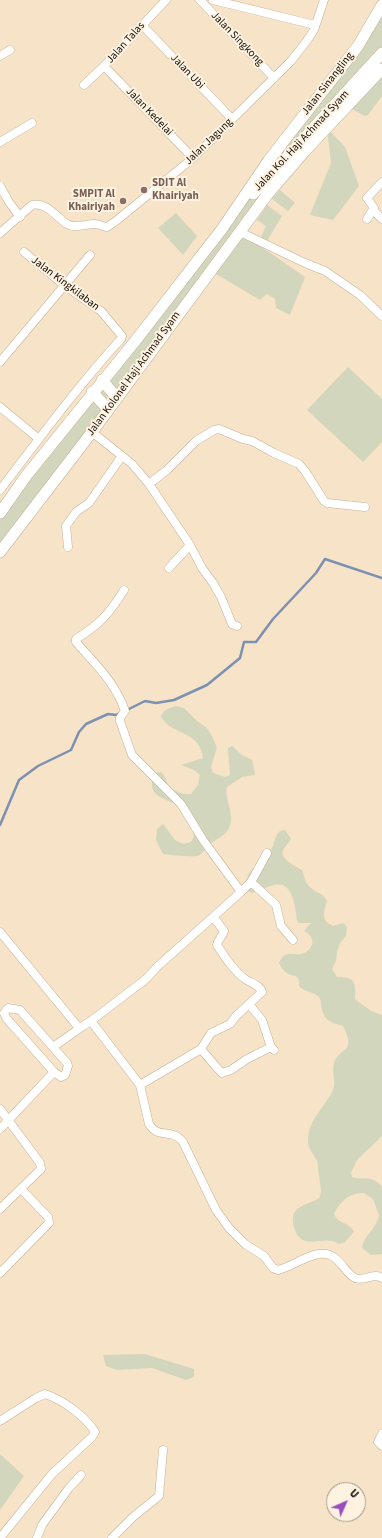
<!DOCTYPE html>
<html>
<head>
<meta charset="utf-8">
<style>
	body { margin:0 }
	#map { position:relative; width:382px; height:1538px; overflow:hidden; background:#f7e3c8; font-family:"Source Sans 3",sans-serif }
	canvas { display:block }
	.north { position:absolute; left:326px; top:1482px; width:40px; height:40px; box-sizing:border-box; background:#fef2e1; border:1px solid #a09689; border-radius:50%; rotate:45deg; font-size:11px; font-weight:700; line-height:16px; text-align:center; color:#130c04 }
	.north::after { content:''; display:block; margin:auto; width:14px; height:18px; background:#9a4fc1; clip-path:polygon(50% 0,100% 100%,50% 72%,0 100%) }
</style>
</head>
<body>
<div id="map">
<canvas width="382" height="1538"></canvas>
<div class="north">U</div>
</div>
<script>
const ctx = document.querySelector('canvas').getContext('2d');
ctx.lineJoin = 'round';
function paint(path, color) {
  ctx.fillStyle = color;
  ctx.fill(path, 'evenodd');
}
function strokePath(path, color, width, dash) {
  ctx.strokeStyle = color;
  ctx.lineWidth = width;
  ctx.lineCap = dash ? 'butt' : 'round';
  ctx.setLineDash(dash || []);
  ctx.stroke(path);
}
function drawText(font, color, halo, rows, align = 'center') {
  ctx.font = font + ' "Source Sans 3",sans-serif';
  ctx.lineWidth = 4;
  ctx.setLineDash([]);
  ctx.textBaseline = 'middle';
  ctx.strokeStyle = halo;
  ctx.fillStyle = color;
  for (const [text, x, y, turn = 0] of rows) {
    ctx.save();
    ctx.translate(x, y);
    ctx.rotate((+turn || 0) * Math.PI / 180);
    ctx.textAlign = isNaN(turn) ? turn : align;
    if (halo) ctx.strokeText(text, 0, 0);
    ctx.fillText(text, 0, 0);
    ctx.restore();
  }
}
const green = new Path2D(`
	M382 5V53L267 195 240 232 305 277 290 315 276 308 275 299 267 294 260 300 211 271 0 552V513L102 380Z
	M382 69V96L368 115 365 116 348 107Z
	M327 128 345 147 359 186 333 220 310 215 331 163Z
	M280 190 295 203 288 211 272 199Z
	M267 205 282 216 267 241 261 237 266 226 257 220Z
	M176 213 197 236 183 255 158 228Z
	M348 367 382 399V442L363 462 307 410Z
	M177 706 184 708 197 721 207 728 212 736 217 748 211 767 213 773 225 777 230 775 228 750V748L232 746 242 755 252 760 255 775 242 777 227 787C224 795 232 810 231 820 230 834 220 837 210 844 204 848 204 854 197 856 191 857 170 855 163 854L156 840 157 829 163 824 175 840 183 844 191 842C198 833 191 828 186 821 183 816 185 811 180 807 167 797 145 799 154 773L161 772C165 776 165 779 168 784 172 791 183 795 191 794L198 785 200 775 194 770 181 765 203 758C200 730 172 736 161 717 162 710 171 707 177 706Z
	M285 830 291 839C289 843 285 846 283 850 279 859 297 867 302 870 304 875 305 881 308 885 314 893 323 892 327 901 324 912 320 920 333 926L343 923 347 927 346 936 340 943 337 952 336 961 332 969 337 977C355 977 356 982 355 999L371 1011 382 1015V1136L357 1160 351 1173 352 1177C365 1181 369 1174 382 1186V1254L371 1255 362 1248C364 1235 376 1230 379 1215L373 1199 364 1193C349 1193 341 1201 334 1213 337 1225 349 1221 354 1232L345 1242 339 1244C324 1233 301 1254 294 1227 288 1205 307 1206 319 1198 320 1196 321 1193 321 1192 321 1184 318 1176 318 1167 318 1165 318 1164 317 1161 314 1154 307 1148 308 1139 310 1117 324 1109 333 1090 337 1080 331 1072 334 1063 340 1046 357 1054 343 1026 329 1022 323 1020 321 1004 321 1001 320 998 318 996 312 991 304 992 299 986V980L296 976C287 975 283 971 279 963 281 959 282 957 285 955 290 952 295 955 301 954 314 951 317 937 304 931L311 923H298C294 908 295 877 270 886 264 888 259 891 252 893L248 891C240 871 263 864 271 850 275 843 274 837 280 831Z
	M145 1354 194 1369V1377L186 1380 152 1368 117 1370 106 1366 103 1355Z
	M0 1454 24 1476 0 1510Z`);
const stream = new Path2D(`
	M127 710 145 701 156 703 174 700 207 685 240 658 244 642H256L273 619 316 573 325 559 382 578
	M0 825 19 780 38 766 71 750 79 732 86 724 108 714 116 715 121 713`);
const street = new Path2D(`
	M200 0 274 78
	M213 0 315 25
	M142 25 232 119
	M0 56 10 50
	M104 66 193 158
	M84 85 104 66 166 0
	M0 142 32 123
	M0 186 9 202 20 217
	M373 210 382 219
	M367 219 374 208 367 198 382 182
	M240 232 305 263 325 271 360 295 382 316
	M0 233 32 205C46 201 57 218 67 224 76 229 85 224 95 224 99 224 103 227 107 227L116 221 193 158 291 61 306 42 314 30 324 0
	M0 362 90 255
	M0 407 39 439
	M92 432 132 464 149 484 190 545 202 568 213 583 221 597 232 624 237 626
	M149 484 167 470 196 441 214 430 219 429 243 439 252 441 274 453 299 464 305 471 324 501 327 503 365 507
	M0 490C39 439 77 387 121 339L122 336 101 311 64 285 24 252
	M68 547 66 526 76 512 89 503 122 456
	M169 568 190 545
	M124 590C110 613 99 625 76 639V642C96 665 115 682 125 711L120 718V721L132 755 181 804 203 840 241 892
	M251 882 276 905 281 926 293 940
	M0 932 79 1028
	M249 1004 262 1020 271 1047 274 1050
	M8 1008 20 1010 67 1063 68 1066 65 1075 61 1077 54 1072 7 1019 4 1013Z
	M91 1021 140 1085 149 1124C159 1140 171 1127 183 1142L216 1210 229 1228 245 1244 264 1256 273 1268 278 1270C296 1266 318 1245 335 1258 343 1264 347 1274 355 1278 365 1282 373 1272 382 1278
	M53 1047 83 1026 91 1021 146 979 158 966 241 892 251 882 267 853
	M201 1049 218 1069 222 1073 231 1070 247 1059 271 1047
	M140 1085 201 1049 211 1033 230 1024 236 1016 262 992C260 985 251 983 245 979 233 970 225 957 217 945 218 939 223 936 224 931L214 918
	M0 1109 40 1163 41 1169 0 1209
	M0 1129 54 1072
	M0 1273 49 1223 48 1217 21 1189
	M0 1421 36 1398 45 1394C63 1400 85 1416 95 1432L92 1437 52 1474 0 1538
	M382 1434 378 1442 382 1446
	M37 1538 42 1525 69 1488 81 1475
	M112 1538 133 1517 159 1496 163 1450`);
const secondary = new Path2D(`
	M253 194 382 53
	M102 380 112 392 118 396
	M92 392 108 409
	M0 513 26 476 136 340 222 229 269 160 358 46 382 5
	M0 552 92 432 267 195 304 152 382 69`);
const markers = [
	[144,190,4,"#8d6e63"],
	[123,201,4,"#8d6e63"]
];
const streetNames = [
	["Jalan Singkong",237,39,46],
	["Jalan Talas",126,43,-48],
	["Jalan Ubi",187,72,46],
	["Jalan Sinangling",328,84,-52],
	["Jalan Kedelai",149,112,46],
	["Jalan Kol. Haji Achmad Syam",302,141,-47],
	["Jalan Jagung",209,142,-44],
	["Jalan Kingkilaban",65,284,37],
	["Jalan Kolonel Haji Achmad Syam",134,374,-54]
];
const educationNames = [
	["SDIT Al",152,184],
	["Khairiyah",152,197],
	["SMPIT Al",115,195,"right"],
	["Khairiyah",115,208,"right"]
];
paint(green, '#d2d6bc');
strokePath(stream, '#7c90b1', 2.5);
strokePath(street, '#c4b096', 9);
strokePath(secondary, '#c4b096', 12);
strokePath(street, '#fff', 8);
strokePath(secondary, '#fff', 11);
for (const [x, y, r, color] of markers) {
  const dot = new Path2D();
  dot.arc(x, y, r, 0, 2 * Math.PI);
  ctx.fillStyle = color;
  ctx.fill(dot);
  strokePath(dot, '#fef2e1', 1.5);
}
drawText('11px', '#130c04', '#fef2e1', streetNames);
drawText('bold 11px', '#785e54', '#fef2e1', educationNames, 'left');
</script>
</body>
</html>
